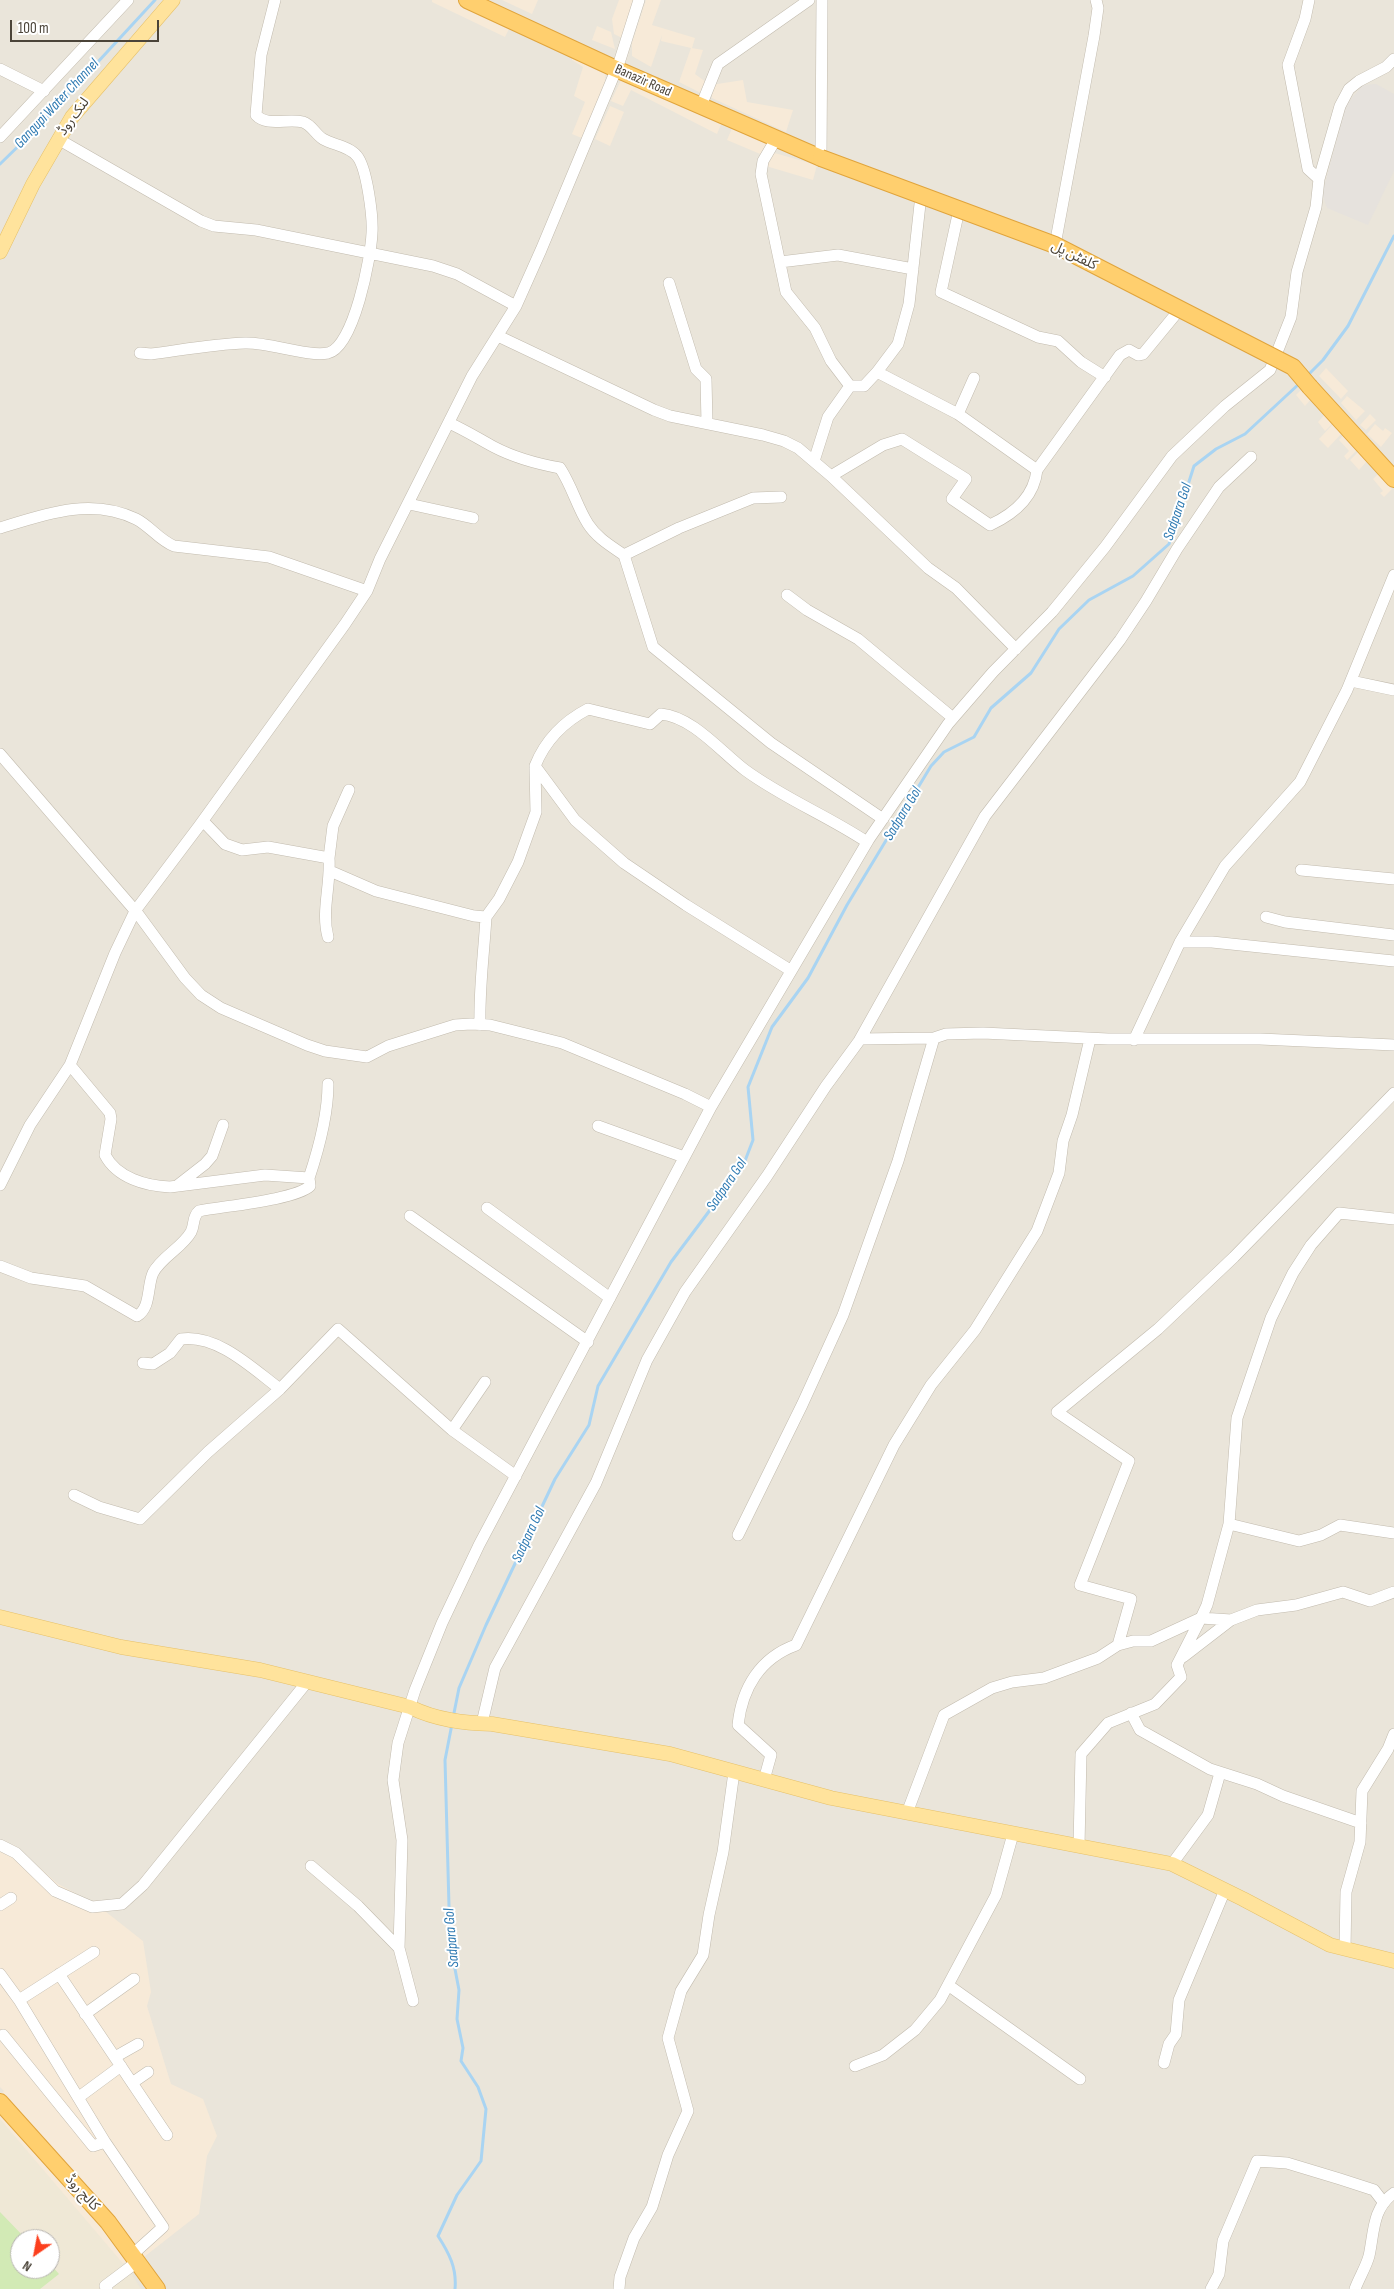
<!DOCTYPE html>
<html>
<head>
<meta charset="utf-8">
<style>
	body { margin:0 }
	#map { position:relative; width:1394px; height:2289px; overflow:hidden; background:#f6f3ec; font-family:"Sofia Sans Condensed",sans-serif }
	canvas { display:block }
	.north { position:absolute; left:10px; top:2229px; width:50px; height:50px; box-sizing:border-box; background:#fff; border:1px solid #b7b4b0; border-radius:50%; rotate:213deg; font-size:14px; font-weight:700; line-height:20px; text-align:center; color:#4b4439 }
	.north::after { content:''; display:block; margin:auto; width:18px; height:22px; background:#fc3f1d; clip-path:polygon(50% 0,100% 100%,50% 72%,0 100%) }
	.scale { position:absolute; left:10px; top:20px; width:149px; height:22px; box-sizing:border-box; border:2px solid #4b4439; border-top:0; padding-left:6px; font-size:15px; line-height:18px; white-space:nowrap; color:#4b4439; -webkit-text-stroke:4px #fff; paint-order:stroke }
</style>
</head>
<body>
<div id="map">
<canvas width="1394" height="2289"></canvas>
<div class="north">N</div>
<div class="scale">100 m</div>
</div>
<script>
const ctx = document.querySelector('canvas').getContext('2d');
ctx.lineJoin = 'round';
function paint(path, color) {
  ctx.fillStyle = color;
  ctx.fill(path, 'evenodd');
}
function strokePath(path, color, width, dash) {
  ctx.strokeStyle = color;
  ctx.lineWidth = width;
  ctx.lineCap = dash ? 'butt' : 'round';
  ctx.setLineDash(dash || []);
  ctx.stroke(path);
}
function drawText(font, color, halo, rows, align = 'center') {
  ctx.font = font + ' "Sofia Sans Condensed","Noto Sans Arabic",sans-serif';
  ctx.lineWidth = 4;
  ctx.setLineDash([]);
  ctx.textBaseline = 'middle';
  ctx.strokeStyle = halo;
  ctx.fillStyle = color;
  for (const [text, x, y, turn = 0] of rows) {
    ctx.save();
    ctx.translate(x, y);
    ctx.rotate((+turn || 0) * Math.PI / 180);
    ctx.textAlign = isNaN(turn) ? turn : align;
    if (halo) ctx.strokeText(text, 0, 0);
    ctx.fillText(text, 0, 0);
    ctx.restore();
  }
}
const residential = new Path2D(`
	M0 0H1394V2289H0ZM20 2239H50V2269H20Z`);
const commercial = new Path2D(`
	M432 0H457L512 23 505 37 432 2Z
	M502 0H538L532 14Z
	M619 0H635L622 38 614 34 612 19Z
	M646 0H661L652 25 695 38 692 48 703 50 695 74 706 82 701 93 679 82 691 48 661 41 662 35 651 67 632 56V43Z
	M597 26 611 32 615 49 592 40Z
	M561 44 606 66 605 82 584 139 572 134 585 102 574 96 583 67 572 60V57L558 52Z
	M624 74 722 122 717 134 631 90 623 106 611 101Z
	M743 80 747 102 793 110 786 132 712 98 711 85Z
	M610 106 624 112 610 146 595 139Z
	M733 126 771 143 765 156 727 140Z
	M771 152 817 165 813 180 766 166Z
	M1326 368 1348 391 1341 399 1319 376Z
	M1304 387 1313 397 1305 406 1296 395Z
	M1347 396 1365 411 1356 420 1341 403Z
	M1326 413 1334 422 1325 431 1318 422Z
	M1370 414 1376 420 1366 430 1360 425Z
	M1335 422 1344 431 1328 448 1319 439Z
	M1375 424 1383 431 1385 428 1392 433 1381 447 1367 434Z
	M1345 433 1358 449 1347 460 1344 456 1349 451 1339 440Z
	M1360 450 1368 460 1359 470 1350 460Z
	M1379 473 1392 489 1384 497 1380 493 1383 491 1373 479Z
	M0 1842 14 1845 58 1884 96 1904 143 1941 151 1992 147 2006 171 2084 203 2099 217 2136 207 2156 199 2214 144 2257 114 2266 0 2135V2095L4 2091 0 2087Z`);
const industrial = new Path2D(`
	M1376 84 1394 94V171L1368 225 1327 208 1322 194 1346 105 1363 85Z`);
const education = new Path2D(`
	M0 2119 131 2273 141 2289H0ZM20 2239H50V2269H20Z`);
const green = new Path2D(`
	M0 2212 26 2239H20V2269H50V2264L59 2274 40 2289H0Z`);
const stream = new Path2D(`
	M0 164 37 128 155 0
	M1308 375 1323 360 1348 326 1394 236
	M453 1718 459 1688 486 1625 555 1479 589 1425 598 1386 671 1262 743 1166 753 1140 748 1087 772 1027 808 978 847 905 931 766 944 752 974 737 991 708 1031 673 1059 629 1089 600 1133 576 1169 544 1194 466 1216 449 1245 434 1300 383
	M452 1724 445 1760 450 1943 459 1990 457 2019 463 2048 461 2061 478 2087 486 2109 481 2161 457 2195 438 2236C449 2253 457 2268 455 2289`);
const minor = new Path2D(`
	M1309 0 1305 19 1288 65 1308 169 1319 179
	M0 69 44 91
	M701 106 718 64 809 0
	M0 137 128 0
	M58 139 201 221 214 226 256 230 433 266 457 274 516 306
	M776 139 763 161 761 174 786 292 815 328 831 361 850 386
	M821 158 822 0
	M921 195 909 304 898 344 877 372 958 414
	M959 210 941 292 1038 337 1058 341 1081 362 1105 377
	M1055 245 1094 36 1098 8 1096 0
	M780 262 838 255 913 269
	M669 283 696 369 706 379 707 423
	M498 336 654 410 670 416 763 435 784 441 798 448 831 476 928 568 956 588 1016 649
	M140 353 151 354C182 350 214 344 245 343 269 342 307 357 328 353 354 347 371 257 372 233 373 217 367 168 357 156 349 146 333 145 323 139 315 134 312 125 303 122 288 118 267 127 256 115L261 55 275 0
	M974 378 958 414 1037 470 1120 355 1129 350 1138 355 1143 354 1180 309
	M449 423C465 430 479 439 494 447 515 458 538 464 560 468 572 486 577 507 588 524 597 538 611 546 624 555L679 528 753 498 781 497
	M814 461 828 417 850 386H864L877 372
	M831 476 883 445 902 439 966 479 952 499 990 525C1014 514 1034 497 1037 470
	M409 504 473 518
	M0 528C45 514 91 497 136 519 150 526 159 540 174 546L269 557 367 591
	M624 555 653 647 771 743 883 819
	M787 595 807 610 858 639 953 718
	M1351 681 1394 690
	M0 754 138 914 185 978 201 995 221 1008 307 1045 325 1051 367 1057 388 1046 455 1025 471 1024 490 1025 562 1043 685 1094 711 1107
	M203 821 225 844 242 850 268 847 329 858C331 884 321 912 328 937
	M329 858 333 826 349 790
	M1301 870 1394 879
	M330 871 376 891 474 916 486 917C484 953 479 988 480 1025
	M486 917 499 899 518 862 536 812 535 768
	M1266 917 1285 922 1394 935
	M1180 942H1212L1394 961
	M790 970 686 905 624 863 575 820 535 766C545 741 563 722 588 709L650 724 661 714C693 717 721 752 745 770 783 798 828 816 867 842
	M860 1039 934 1038
	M1134 1040 1180 942 1225 866 1300 782 1347 690 1394 575
	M598 1126 684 1157
	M309 1178C319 1148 328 1116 328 1084
	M0 1185 30 1125 70 1065 115 953 135 911 199 826 345 624 367 591 380 559 472 376 516 306 541 250 619 63 639 0
	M178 1185 205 1164 212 1156 223 1125
	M487 1208 610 1298
	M410 1216 588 1342
	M0 1266 31 1278 85 1286 137 1316C151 1308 147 1286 153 1273 161 1257 182 1248 191 1232 195 1224 192 1217 199 1211 223 1206 295 1200 310 1186L309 1178 265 1175 170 1187C146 1186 117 1178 105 1155L111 1119 110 1113 70 1065
	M143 1363 153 1364 170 1353 181 1339C218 1334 253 1369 280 1389
	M485 1382 452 1430 516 1476
	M74 1495 99 1507 140 1519 208 1452 280 1389 338 1329 452 1430
	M1229 1524 1299 1541 1321 1535 1340 1525 1394 1533
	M738 1535 802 1405 843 1315 898 1161 934 1038 946 1034 983 1033 1108 1039H1260L1394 1045
	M1118 1645 1131 1599 1080 1585 1129 1461 1057 1412 1158 1329 1234 1257 1394 1093
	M1183 1657 1231 1620 1257 1610 1296 1605 1343 1592 1370 1601 1394 1592
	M1131 1713 1140 1730 1210 1769 1257 1784 1283 1796 1361 1823
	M482 1723 495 1668 596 1483 647 1360 685 1292 767 1176 826 1086 859 1041 985 816 1120 640 1146 601 1177 549 1219 487 1251 457
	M764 1780 771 1755 738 1725C742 1688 760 1658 796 1645L894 1445 931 1385 975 1330 1037 1231 1059 1173 1063 1141 1072 1115 1090 1039
	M907 1813 944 1715 992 1688 1012 1682 1044 1678 1098 1658 1118 1645 1133 1641H1151L1201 1618 1207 1605 1229 1524 1237 1418 1271 1318 1293 1273 1311 1245 1339 1213 1394 1219
	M0 1845 16 1853 55 1891 92 1907 122 1904 143 1885 307 1682
	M1079 1846 1081 1754 1108 1723 1155 1704 1181 1677 1177 1665 1201 1618 1231 1620
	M1172 1864 1208 1815 1220 1773
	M311 1866 358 1906 399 1948
	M0 1905 11 1898
	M1345 1949 1346 1892 1360 1842 1362 1791 1388 1749 1394 1734
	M0 1974 19 2000 105 2142 163 2227 132 2255
	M59 1974 167 2135
	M948 1985 1080 2079
	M19 2000 94 1952
	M413 2001 399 1948 402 1840 393 1780 398 1743 415 1690 442 1623 479 1545 711 1107 869 839 948 724 993 672 1052 612 1105 547 1172 456 1225 406 1270 370 1291 317 1297 272 1316 207 1319 179 1340 106 1349 89 1359 81 1386 67 1394 59
	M85 2014 134 1979
	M3 2035 93 2146 105 2142
	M115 2057 138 2044
	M1164 2063 1169 2044 1176 2034 1179 2000 1225 1890
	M855 2066 883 2055 915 2030 940 2000 996 1895 1013 1834
	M132 2083 148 2072
	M79 2097 121 2066
	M107 2289 105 2286 137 2262
	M619 2289 620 2277 634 2238 652 2207 668 2155 688 2111 668 2038 681 1991 703 1955 709 1915 723 1852 734 1772
	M1211 2289 1219 2274 1223 2241 1257 2161 1287 2163 1340 2179 1374 2190 1384 2203
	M1355 2289C1359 2278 1366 2267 1369 2256 1374 2234 1372 2208 1394 2193`);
const major = new Path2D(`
	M0 252 33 184 72 117 173 0
	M0 1617 121 1647 260 1670 410 1707C436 1720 464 1723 492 1724L670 1754 831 1798 1172 1864 1243 1899 1330 1945 1394 1961`);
const highway = new Path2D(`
	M467 0 616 69 821 158
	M1310 387 1394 479
	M0 2102 108 2222 157 2289`);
const highwayBridge = new Path2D(`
	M821 158 1055 245 1293 367 1310 387`);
const streetNames = [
	["Banazir Road",643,81,24],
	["لنک روڈ",74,117,-54],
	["کلفٹن پل",1074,256,26],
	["کالج روڈ",82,2193,48]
];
const waterNames = [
	["Gangupi Water Channel",57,104,-47],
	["Sadpara Gol",1178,512,-71],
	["Sadpara Gol",903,814,-59],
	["Sadpara Gol",727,1185,-56],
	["Sadpara Gol",529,1535,-65],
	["Sadpara Gol",452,1938,-95]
];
paint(residential, '#eae5da');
paint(commercial, '#f7ead8');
paint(industrial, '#e6e2dd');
paint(education, '#efe8d6');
paint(green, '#d2eab5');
strokePath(stream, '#a9d4f2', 3);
strokePath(minor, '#c2bbae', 12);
strokePath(major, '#e6c16a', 15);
strokePath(highway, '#e0a43c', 18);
strokePath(minor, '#fff', 11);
strokePath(major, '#ffe39c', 14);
strokePath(highway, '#ffcf6e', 16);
strokePath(highwayBridge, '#e0a43c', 18, []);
strokePath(highwayBridge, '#ffcf6e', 16);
drawText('14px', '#4b4439', '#fff', streetNames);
drawText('italic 15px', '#2e7ab2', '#fff', waterNames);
</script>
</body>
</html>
